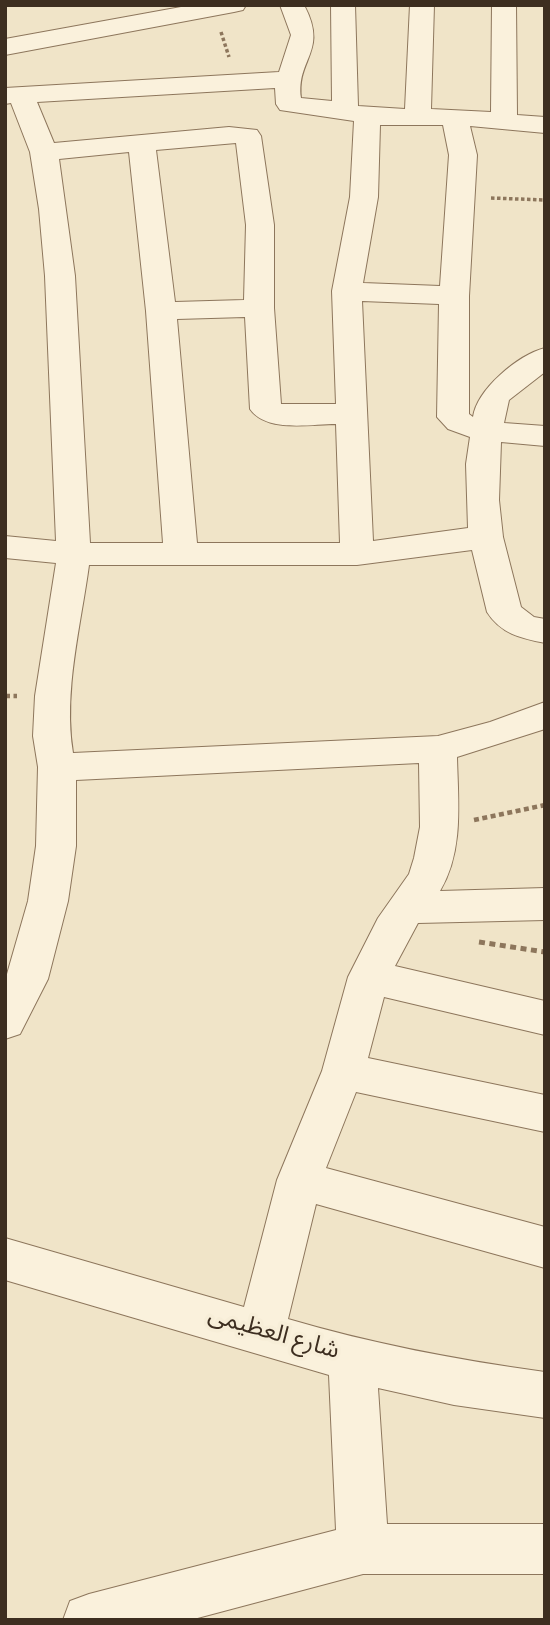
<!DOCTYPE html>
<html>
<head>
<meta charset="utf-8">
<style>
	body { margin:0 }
	#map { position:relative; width:550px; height:1625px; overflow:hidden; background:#f0e4c8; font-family:Georgia,serif }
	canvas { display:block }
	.frame { position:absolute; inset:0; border:7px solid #3d2e20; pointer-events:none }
</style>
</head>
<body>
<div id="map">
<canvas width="550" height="1625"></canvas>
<div class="frame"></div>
</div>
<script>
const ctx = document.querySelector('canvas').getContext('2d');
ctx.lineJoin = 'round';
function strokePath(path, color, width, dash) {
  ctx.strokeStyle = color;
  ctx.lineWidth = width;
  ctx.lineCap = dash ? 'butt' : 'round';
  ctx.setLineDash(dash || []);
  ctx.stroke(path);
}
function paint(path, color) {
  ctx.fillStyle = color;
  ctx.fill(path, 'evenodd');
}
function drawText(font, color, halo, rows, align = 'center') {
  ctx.font = font + ' Georgia,"Noto Sans Arabic",serif';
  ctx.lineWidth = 7;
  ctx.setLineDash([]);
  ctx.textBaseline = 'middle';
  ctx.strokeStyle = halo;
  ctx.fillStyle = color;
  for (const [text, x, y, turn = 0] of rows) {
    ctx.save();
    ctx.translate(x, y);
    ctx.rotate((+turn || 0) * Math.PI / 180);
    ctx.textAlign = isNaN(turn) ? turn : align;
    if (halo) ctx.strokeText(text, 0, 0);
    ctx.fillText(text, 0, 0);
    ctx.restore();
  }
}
const pathFar2 = new Path2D(`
	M221 32 229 57
	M491 198 545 200`);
const pathFar1 = new Path2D(`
	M5 696H17
	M474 820 545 805`);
const path = new Path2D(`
	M479 942 545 952`);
const minor = new Path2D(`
	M192 5H246L243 10 234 12 5 55V39Z
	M280 5H304C329 52 296 58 301 98L332 101 331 5H355L358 106 405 109 410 5H434L431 109 491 112 492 5H516L517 115 545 117V133L470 126 477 155 469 296V414L473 417C477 389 518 355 545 348V372L509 400 504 423 545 426V446L501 442 499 500 503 537 521 607 534 617 545 619V643C521 638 501 634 487 612L472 550 357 565H89C81 625 63 692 73 753L438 736 490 722 545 702V729L457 757C458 802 464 851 440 891L545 888V920L418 923 395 966 545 1001V1035L384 997 368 1058 545 1095V1132L356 1092 326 1168 545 1227V1268L316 1204 288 1319C373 1344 457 1360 545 1372V1418L454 1405 378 1388 387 1524H545V1574H363L190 1620H63L70 1601 89 1594 336 1530 329 1375 5 1280V1238L244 1307 277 1180 322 1071 348 977 378 918 409 874 414 858 420 827 419 763 76 780V846L68 901 48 979 20 1034 5 1039V981L28 901 36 846 38 767 33 736 35 696 56 563 5 558V536L56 541 45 276 39 209 30 152 11 103 5 104V88L279 72 291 35ZM275 88 276 104 280 110 354 121 350 197 332 291 336 404H281L274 308V225L261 136 257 130 229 127 54 143 37 102ZM380 125H443L449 155 440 286 363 283 378 197ZM236 143 246 225 244 300 175 302 156 150ZM129 152 146 311 163 543H90L75 276 59 159ZM362 301 439 304 437 417 448 429 470 437 466 464 468 528 373 541ZM245 317 250 409C267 433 310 424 336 424L340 543H197L177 319Z`);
const nearStreetnames = [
	["شارع العظيمى",273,1336,16]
];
strokePath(minor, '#8d765c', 2);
strokePath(pathFar2, '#8d765c', 3.5, [3.5, 2.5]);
strokePath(pathFar1, '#8d765c', 4.5, [5, 3.5]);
strokePath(path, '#8d765c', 5, [6, 4.5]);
paint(minor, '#faf1dc');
drawText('24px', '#3d2e20', '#f7eed8', nearStreetnames);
</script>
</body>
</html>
